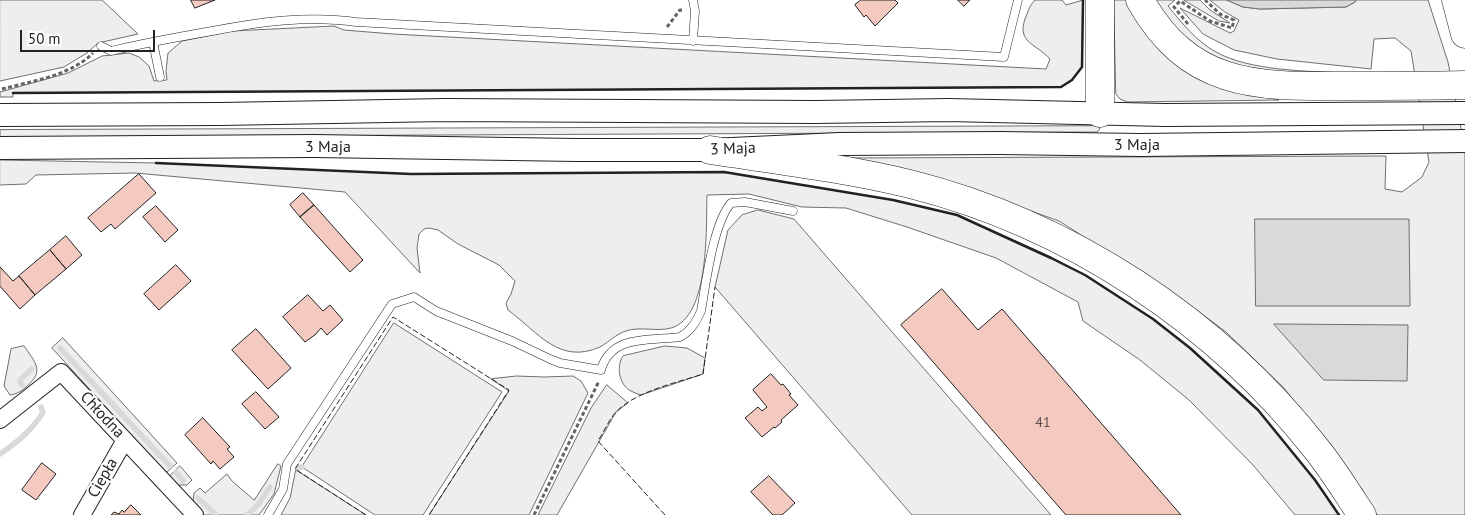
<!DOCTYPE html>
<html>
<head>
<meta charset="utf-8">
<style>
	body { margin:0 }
	#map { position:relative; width:1465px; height:515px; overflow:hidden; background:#fff; font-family:"PT Sans",sans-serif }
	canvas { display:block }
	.scale { position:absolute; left:20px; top:30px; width:135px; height:22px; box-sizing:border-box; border:2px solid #222; border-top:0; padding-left:6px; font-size:15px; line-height:18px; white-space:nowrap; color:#222; -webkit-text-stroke:4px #fff; paint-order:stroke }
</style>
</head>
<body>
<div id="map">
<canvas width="1465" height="515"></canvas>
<div class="scale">50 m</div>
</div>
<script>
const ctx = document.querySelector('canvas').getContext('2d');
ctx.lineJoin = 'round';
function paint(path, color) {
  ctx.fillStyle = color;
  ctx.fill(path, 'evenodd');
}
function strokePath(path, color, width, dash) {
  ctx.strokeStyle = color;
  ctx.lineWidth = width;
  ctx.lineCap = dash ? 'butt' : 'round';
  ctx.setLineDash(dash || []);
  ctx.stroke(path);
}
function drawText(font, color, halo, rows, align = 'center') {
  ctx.font = font + ' "PT Sans",sans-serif';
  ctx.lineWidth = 4;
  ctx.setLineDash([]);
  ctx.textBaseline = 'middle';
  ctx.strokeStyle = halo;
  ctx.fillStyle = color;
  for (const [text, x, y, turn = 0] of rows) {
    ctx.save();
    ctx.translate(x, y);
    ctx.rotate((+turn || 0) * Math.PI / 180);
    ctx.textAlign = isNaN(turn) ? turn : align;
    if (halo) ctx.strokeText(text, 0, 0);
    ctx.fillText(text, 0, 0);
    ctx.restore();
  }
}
const green = new Path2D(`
	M0 0H102L138 34 98 43 87 53 64 67 0 81Z
	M1035 0H1062L1066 5 1083 0 1082 67 1072 80 1061 87 13 93V97H0V92L68 73 102 56 129 53 139 57 149 66 154 81 167 80 166 71 168 53 182 41 232 31 334 26 344 30 393 34 1046 69 1050 59C1036 43 1014 43 1027 14 1029 8 1031 4 1035 0Z
	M1114 0H1130L1197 77 1231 91 1279 100 1127 102 1120 99 1116 94Z
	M1155 0H1175L1168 6C1182 23 1196 41 1216 52 1250 71 1307 71 1345 73L1271 75 1216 61 1176 32Z
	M1184 0H1200L1210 10 1230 23 1219 21Z
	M1210 0H1227L1243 7 1260 9 1346 7 1355 2 1356 0H1428L1448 62 1465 148V515H1377L1362 489 1284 388 1226 332 1179 297 1059 221 972 190 840 158 1386 156 1385 189 1402 192 1422 177 1429 162 1411 51 1395 38 1374 39 1371 69 1277 59 1234 50 1203 34 1180 8 1230 33 1234 31 1239 20 1225 12Z
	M1098 126 1100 129 1097 132 0 137V130Z
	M0 160 156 163 411 174 724 172 893 200 957 215 1051 257 1085 275 1153 319 1190 348 1258 410 1315 480 1339 515H1295L1253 465 1189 400 1140 360 1083 321 1078 302 996 258 907 227 846 208 802 207 749 194 707 195C706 227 710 317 671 328 657 332 640 326 626 331 616 334 609 342 600 347 559 365 538 332 508 310L506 303 511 294 515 281 499 265 458 244 438 230 429 228 424 229 419 234 417 248 420 273 345 192 135 173 36 175 26 184 0 185Z
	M758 210 794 219 1051 515H912L715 287 728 230 742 215Z
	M394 323 502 392 423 515H375L302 467Z
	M63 338 177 463 166 473 52 348Z
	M24 346C35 362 45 371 27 386 22 391 17 394 10 395L4 386 11 349Z
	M665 346 687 348 705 358 703 374 641 395C637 394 633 392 629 390 619 383 616 366 623 356Z
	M517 376 544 377 573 376 581 381 588 393 529 515H429L509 391 491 379Z
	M607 385 628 403 616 412 557 515H538L591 408Z
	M278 464 281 466 274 494 259 515H204L193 503 194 493 200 488 205 493 227 474 232 481 254 500Z
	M180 466 192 480 187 485H178L170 476Z
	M296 470 366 515H281L290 498Z`);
const water = new Path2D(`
	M1227 0H1356L1355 2 1346 7 1260 9 1243 7Z
	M1255 219H1409L1410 306H1256Z
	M1274 324 1408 325 1407 381 1324 380Z`);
const stream = new Path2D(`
	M60 348 170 466
	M22 385 20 382 21 379 32 369
	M0 454C16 443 33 430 43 412L41 407
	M298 468 302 467
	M176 472 183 481
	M198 498 216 515
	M247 515 257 506 270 487`);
const building = new Path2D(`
	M191 0H215L195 8Z
	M861 0H895L898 3 875 26 866 15 864 17 855 5Z
	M958 0H970L964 6Z
	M139 174 156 193 115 229 111 224 101 232 88 218Z
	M303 193 314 205 300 217 290 205Z
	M314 205 363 260 350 272 300 217Z
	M156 206 178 230 165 242 143 217Z
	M66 236 82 255 66 269 50 250Z
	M50 250 66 269 35 295 19 276Z
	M176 265 191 281 159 310 144 294Z
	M0 267 13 281 19 276 35 295 20 309 0 286Z
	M942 289 978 330 1002 309 1181 515H1066L901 325Z
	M308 295 323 311 330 305 343 320 327 335 321 328 316 334 305 342 283 317Z
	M256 329 291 368 268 389 232 350Z
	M771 374 781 385 783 384 791 394 789 395 798 405 781 420 782 422 775 428 774 427 762 437 745 418 758 407 762 411 767 407 753 390Z
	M256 392 279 417 265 429 242 404Z
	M203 418 230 447 227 449 234 457 220 469 213 461 211 464 185 435Z
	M42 463 56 474 36 500 22 490Z
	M769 476 795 503 782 515H773L751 492Z
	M131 505 141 515H111L114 512 119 514 122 510 124 512Z`);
const path = new Path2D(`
	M1188 24 1174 7 1180 1 1210 21 1232 28 1234 20 1220 14 1205 0
	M667 27 680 10H682
	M2 89C32 81 70 76 93 53
	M534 515 599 381`);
const lane = new Path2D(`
	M693 41 695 11 693 0
	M153 42 160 77
	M101 46 111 51C144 43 178 37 212 31 259 22 308 15 356 22L1004 57 1018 0
	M268 515 283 489 287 464 392 304 414 297 436 311 512 341 550 359 560 363 601 370C611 334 651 341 680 337 691 331 696 322 701 311 706 283 713 224 731 203L745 202 793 211`);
const street = new Path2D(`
	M0 420 61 372 195 515
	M82 515 125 440`);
const secondary = new Path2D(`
	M0 115 220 114 445 110 816 112 949 110 1165 115 1465 113
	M0 148 314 146 577 150H710L840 144 1000 143 1141 145 1465 141`);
const highway = new Path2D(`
	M1100 0V113
	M1140 0C1188 86 1254 87 1343 86 1384 86 1424 86 1465 85
	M1456 0 1465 34
	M710 150C776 160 844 168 910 184 1069 224 1217 321 1318 451 1334 471 1347 493 1362 515`);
const fence = new Path2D(`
	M366 515 295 469 393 317 509 390 429 515
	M665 515 598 441C604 432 609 419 617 411 637 391 676 383 703 374L715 287`);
const wall = new Path2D(`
	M13 93 1061 87 1072 80 1082 67 1083 0
	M156 163 411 174 724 172 893 200 957 215 1051 258 1085 275 1153 319 1190 348 1258 410 1315 480 1339 515`);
const numberNames = [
	["41",1043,423]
];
const streetNames = [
	["3 Maja",1137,145],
	["3 Maja",328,147],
	["3 Maja",733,149,-2],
	["Chłodna",102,415,47],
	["Ciepła",103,478,-60]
];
paint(green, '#eee');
strokePath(green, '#6f6f6f', 1);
paint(water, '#d9d9d9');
strokePath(water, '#6f6f6f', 1);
strokePath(stream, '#d9d9d9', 5.5);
paint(building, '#f3c9c0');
strokePath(building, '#222', 1);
strokePath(lane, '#222', 9);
strokePath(street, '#222', 18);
strokePath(secondary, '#222', 24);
strokePath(highway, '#222', 29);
strokePath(path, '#646464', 3, [4, 2.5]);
strokePath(lane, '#fff', 8);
strokePath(street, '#fff', 16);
strokePath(secondary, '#fff', 22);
strokePath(highway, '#fff', 28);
strokePath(fence, '#222', 1, [6, 2.5]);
strokePath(wall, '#222', 2.5);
drawText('14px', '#564c4a', null, numberNames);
drawText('16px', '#222', '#fff', streetNames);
</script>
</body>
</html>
